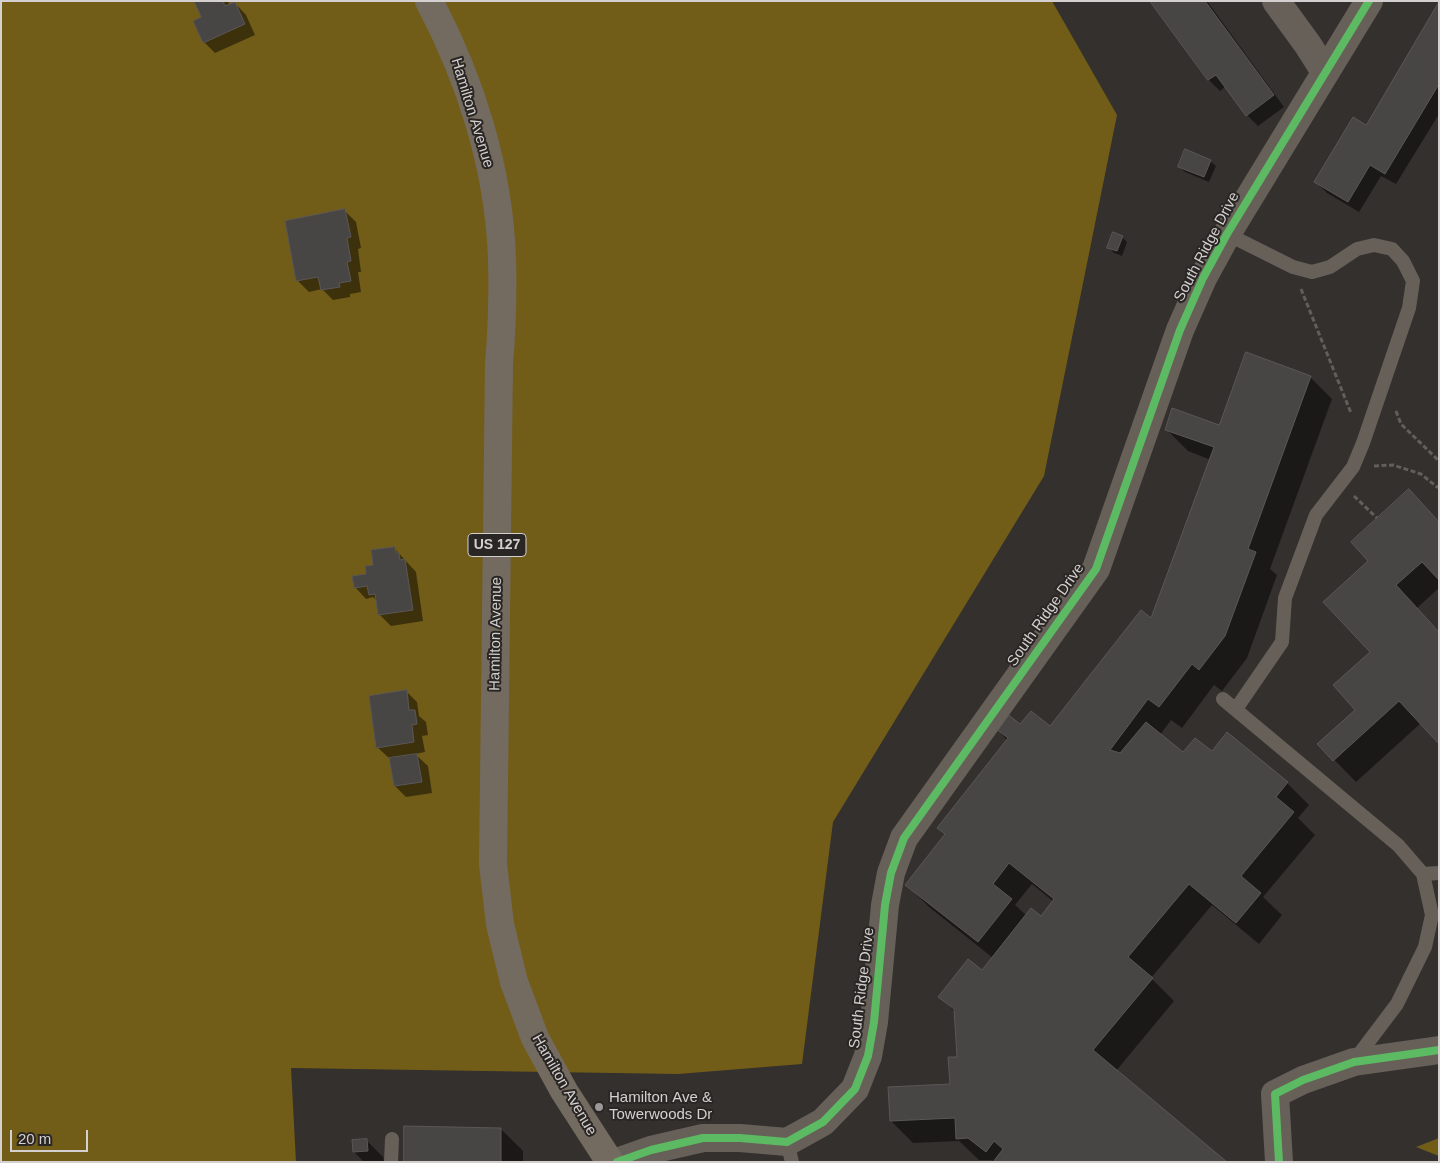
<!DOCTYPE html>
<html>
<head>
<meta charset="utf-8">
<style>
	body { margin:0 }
	#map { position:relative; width:1440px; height:1163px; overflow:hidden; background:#33302e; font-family:Arial,sans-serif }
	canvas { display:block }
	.frame { position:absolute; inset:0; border:2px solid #d3d0cf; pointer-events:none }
	.scale { position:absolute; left:10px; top:1130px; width:78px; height:22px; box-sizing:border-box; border:2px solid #d3d0cf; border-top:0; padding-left:6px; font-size:15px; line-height:18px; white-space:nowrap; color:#d3d0cf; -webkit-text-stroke:4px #2a2624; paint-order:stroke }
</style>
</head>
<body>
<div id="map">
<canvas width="1440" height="1163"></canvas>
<div class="frame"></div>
<div class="scale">20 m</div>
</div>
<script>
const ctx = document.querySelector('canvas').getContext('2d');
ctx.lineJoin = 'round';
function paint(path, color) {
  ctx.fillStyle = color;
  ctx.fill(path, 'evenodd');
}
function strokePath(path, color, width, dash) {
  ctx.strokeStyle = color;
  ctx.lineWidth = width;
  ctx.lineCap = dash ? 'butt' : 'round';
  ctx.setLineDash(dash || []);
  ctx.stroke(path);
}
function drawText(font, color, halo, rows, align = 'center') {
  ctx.font = font + ' Arial,sans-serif';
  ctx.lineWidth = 4;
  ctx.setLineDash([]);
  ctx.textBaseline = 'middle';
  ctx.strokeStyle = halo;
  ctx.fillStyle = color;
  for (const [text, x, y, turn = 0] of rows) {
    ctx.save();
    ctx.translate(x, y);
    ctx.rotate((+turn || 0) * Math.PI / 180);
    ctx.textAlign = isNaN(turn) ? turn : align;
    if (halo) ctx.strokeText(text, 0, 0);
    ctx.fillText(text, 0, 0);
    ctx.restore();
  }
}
const forest = new Path2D(`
	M1 1H1052L1117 115 1044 476 833 822 802 1064 678 1074 291 1068 296 1162H1Z
	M1439 1138V1156L1416 1147Z`);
const shadow = new Path2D(`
	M195 1H228L230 6 235 3 246 15 255 35 215 53 204 42 203 18Z
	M1151 1H1207L1284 107 1258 126 1247 115 1226 86 1220 91 1209 80Z
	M1439 5V114L1396 184 1381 176 1359 212 1327 193 1316 182 1366 126Z
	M1210 161 1216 166 1209 182 1185 172 1179 167Z
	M345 211 356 222 361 248 358 249 361 272H358L361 292 350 294V297L333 300 322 289 309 292 298 281Z
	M1122 237 1127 242 1122 256 1114 253 1109 248Z
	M1310 377 1332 399 1270 569 1277 575 1247 658 1222 691 1214 685 1182 728 1171 720 1160 735 1183 754 1212 753 1228 734 1287 783 1309 805 1298 818 1315 835 1263 897 1282 915 1259 944 1212 905 1151 978 1174 1001 1116 1071 994 1162 992 1160H979L959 1141 913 1143 891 1121 951 1085 958 1058 955 1012 940 997 982 972 993 958 929 907 907 885 946 835 938 828 1007 740 990 722 1051 728 1152 620 1211 460 1188 451 1166 429 1220 427ZM1032 884 1054 902 1041 917 1027 916 1015 905Z
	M1430 513 1439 522V588L1417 608 1439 632V743L1421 723 1356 782 1319 744 1357 710 1372 652 1325 602Z
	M394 548 416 572 423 621 391 626 380 615 377 601 373 597 366 599 355 587Z
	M406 691 417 702 419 716 426 722 428 735 422 736 425 752 415 754 428 766 432 793 406 797 395 786 391 758H389L377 747Z
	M501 1129 523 1151V1162H405Z
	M367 1141 383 1157 384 1162H364L354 1152Z`);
const building = new Path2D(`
	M194 1H223L225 6 235 2 245 24 203 43 193 21 201 17Z
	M1150 1H1205L1274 95 1246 116 1216 75 1208 80Z
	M1439 2V84L1385 174 1370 165 1348 202 1314 182 1353 117 1366 125Z
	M1185 149 1211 160 1204 177 1178 167Z
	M345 209 351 237 347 238 351 261 347 262 351 281 339 283 340 287 321 290 318 277 296 281 285 221Z
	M1113 232 1123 236 1117 251 1107 248Z
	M1246 352 1311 376 1248 549 1256 552 1225 636 1199 670 1192 664 1159 707 1148 699 1110 750 1120 753 1146 722 1183 752 1195 738 1212 751 1227 732 1288 782 1276 797 1294 812 1241 876 1261 893 1236 923 1189 884 1128 957 1153 978 1093 1050 1227 1162H993L1003 1149 994 1141 986 1152 968 1138 956 1139 955 1118 890 1121 888 1087 950 1084 948 1057H957L954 1009 938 997 968 959 982 970 1031 908 1041 916 1054 899 1009 863 993 884 1012 899 978 942 905 885 945 834 937 828 1008 738 988 723 1000 708 1020 724 1031 711 1050 726 1141 610 1151 618 1214 447 1165 430 1172 408 1219 425Z
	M1409 489 1439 522V580L1422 562 1396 585 1439 632V744L1399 701 1333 761 1317 744 1355 710 1333 685 1370 652 1323 602 1368 561 1351 542Z
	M395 547 396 553H399L400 560 405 559 413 610 378 615 375 594 369 595 367 586 354 588 352 576 366 574 365 566 373 565 371 550Z
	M407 690 409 710H415L417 724 412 725 414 742 376 748 369 696Z
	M417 754 422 782 394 786 389 758Z
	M404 1126 501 1128V1162H404Z
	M367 1139 368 1151 353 1152 352 1140Z`);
const path = new Path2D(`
	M1301 289 1351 413
	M1396 411 1401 424 1439 461
	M1374 466 1393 465 1421 474 1437 487 1439 486
	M1354 496 1377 518`);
const lane = new Path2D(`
	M1227 234 1293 267 1312 272 1330 267 1357 249 1374 245 1392 249 1403 261 1413 281 1409 308 1363 443 1353 467 1316 515 1285 598 1282 642 1236 709
	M1223 699 1398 845 1423 874 1432 915 1425 947 1397 1004 1354 1061
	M1423 874 1439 873
	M787 1142 792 1162
	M391 1162 392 1139`);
const street = new Path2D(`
	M1276 1 1308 45 1325 72
	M617 1162 651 1150 703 1138H740L787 1142 823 1122 855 1089 868 1056 874 1022 885 905 891 873 904 838 1096 569 1180 330 1203 278 1227 234 1369 1
	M1279 1162 1275 1094 1303 1080 1354 1062 1439 1050`);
const primary = new Path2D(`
	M429 1C471 80 499 169 502 259 503 294 502 329 499 365L493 864 500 924 514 982 535 1038 564 1091 610 1162`);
const cycleway = new Path2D(`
	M617 1162 651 1150 703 1138H740L787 1142 823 1122 855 1089 868 1056 874 1022 885 905 891 873 904 838 1096 569 1180 330 1203 278 1227 234 1369 1
	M1279 1162 1275 1094 1303 1080 1354 1062 1439 1050`);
const markers = [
	[599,1107,5,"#9b9897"]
];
const shields = [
	[497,545,58]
];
const shieldNames = [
	["US 127",497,545]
];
const streetNames = [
	["Hamilton Avenue",472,113,73],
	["South Ridge Drive",1207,247,-62],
	["South Ridge Drive",1046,615,-55],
	["Hamilton Avenue",496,634,-89],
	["South Ridge Drive",862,988,-83],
	["Hamilton Avenue",564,1085,60]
];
const poiNames = [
	["Hamilton Ave &",609,1098],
	["Towerwoods Dr",609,1115]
];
paint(forest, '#725d18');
paint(shadow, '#0007');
paint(building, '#484645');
strokePath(building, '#5a5756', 1);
strokePath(path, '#635e59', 3, [5, 2.5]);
strokePath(lane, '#676059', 14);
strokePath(street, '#676059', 28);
strokePath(primary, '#746b60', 28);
strokePath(cycleway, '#5cba63', 8);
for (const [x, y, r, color] of markers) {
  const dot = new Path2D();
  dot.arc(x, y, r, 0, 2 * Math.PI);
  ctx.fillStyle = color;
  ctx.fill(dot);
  strokePath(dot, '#2a2624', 2);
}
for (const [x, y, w] of shields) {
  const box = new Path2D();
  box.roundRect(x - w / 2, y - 11.5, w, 23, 4);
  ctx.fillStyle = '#2a2624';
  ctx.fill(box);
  strokePath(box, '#d3d0cf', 1);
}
drawText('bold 14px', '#d3d0cf', null, shieldNames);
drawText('15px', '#d3d0cf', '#2a2624', streetNames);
drawText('15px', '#d3d0cf', '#2a2624', poiNames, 'left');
</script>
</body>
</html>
